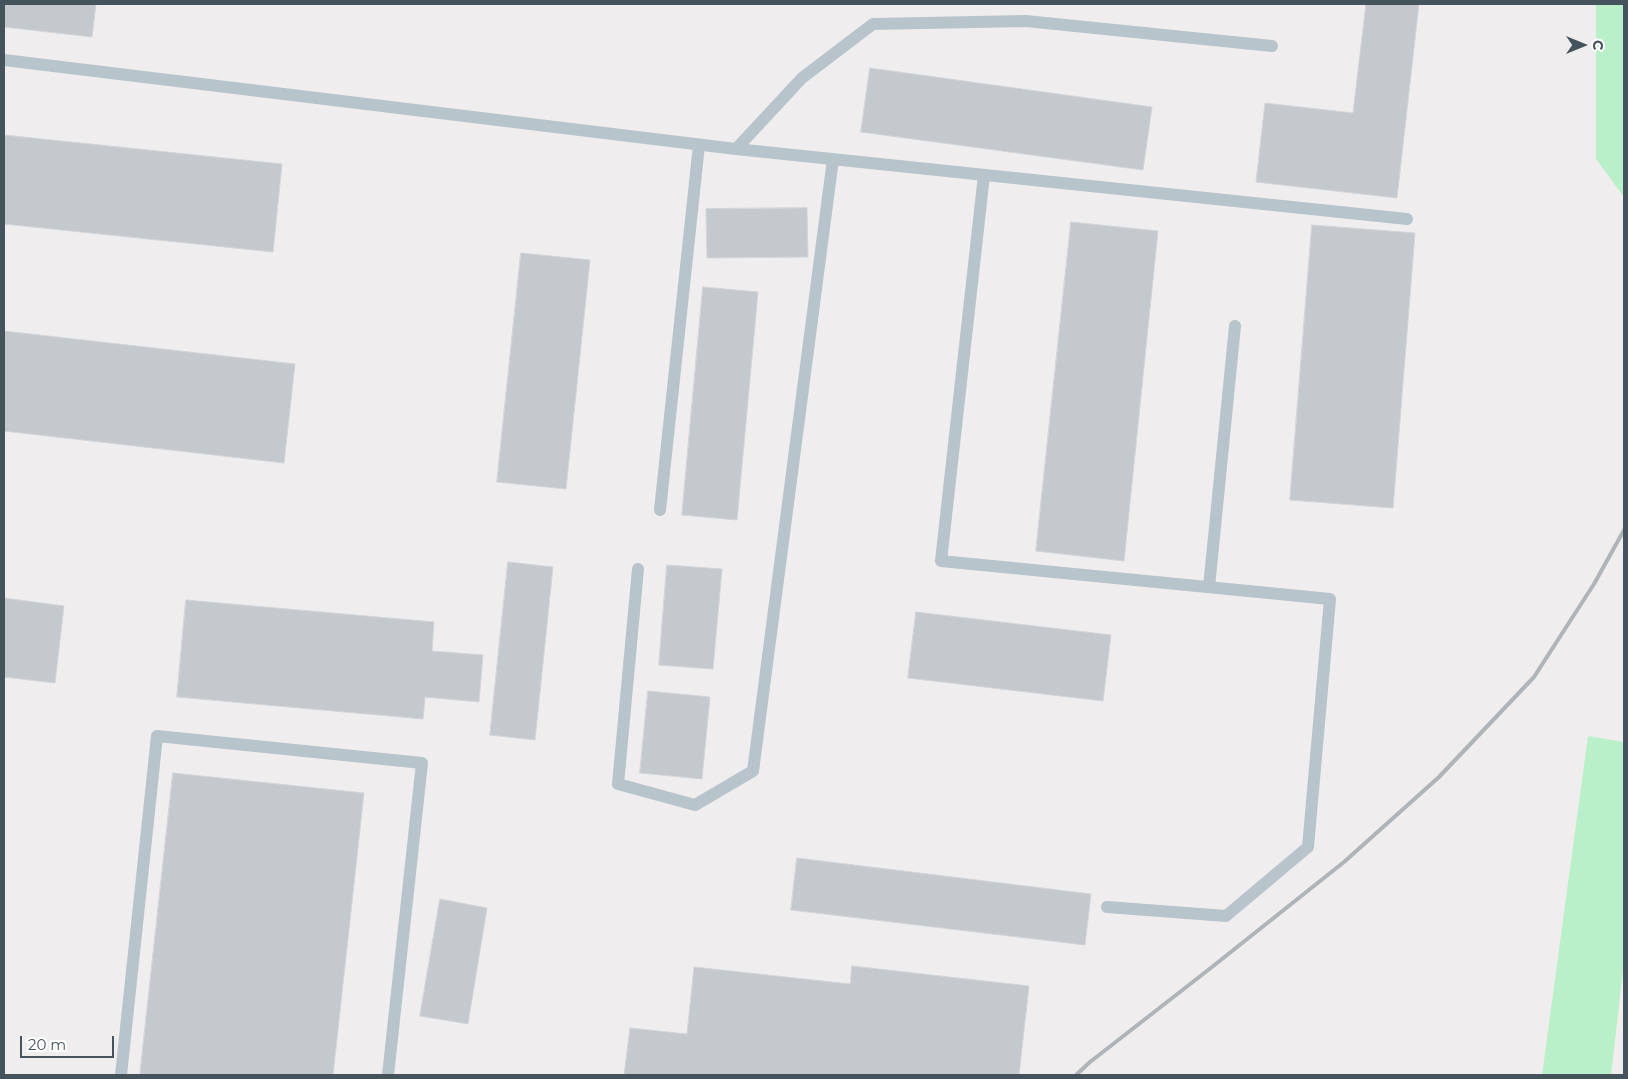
<!DOCTYPE html>
<html>
<head>
<meta charset="utf-8">
<style>
	body { margin:0 }
	#map { position:relative; width:1628px; height:1079px; overflow:hidden; background:#f0edee; font-family:Montserrat,sans-serif }
	canvas { display:block }
	.frame { position:absolute; inset:0; border:5px solid #45535c; pointer-events:none }
	.north { position:absolute; left:1558px; top:20px; width:50px; height:50px; -webkit-text-stroke:4px #fff; paint-order:stroke; rotate:90deg; font-size:14px; font-weight:700; line-height:20px; text-align:center; color:#45535c }
	.north::after { content:''; display:block; margin:auto; width:18px; height:22px; background:#45535c; clip-path:polygon(50% 0,100% 100%,50% 72%,0 100%) }
	.scale { position:absolute; left:20px; top:1036px; width:94px; height:22px; box-sizing:border-box; border:2px solid #45535c; border-top:0; padding-left:6px; font-size:15px; line-height:18px; white-space:nowrap; color:#45535c; -webkit-text-stroke:4px #fff; paint-order:stroke }
</style>
</head>
<body>
<div id="map">
<canvas width="1628" height="1079"></canvas>
<div class="frame"></div>
<div class="north">С</div>
<div class="scale">20 m</div>
</div>
<script>
const ctx = document.querySelector('canvas').getContext('2d');
ctx.lineJoin = 'round';
function paint(path, color) {
  ctx.fillStyle = color;
  ctx.fill(path, 'evenodd');
}
function strokePath(path, color, width, dash) {
  ctx.strokeStyle = color;
  ctx.lineWidth = width;
  ctx.lineCap = dash ? 'butt' : 'round';
  ctx.setLineDash(dash || []);
  ctx.stroke(path);
}
const green = new Path2D(`
	M1596 4H1624V197L1596 159Z
	M1588 736 1624 742V962L1611 1075H1542Z`);
const building = new Path2D(`
	M4 4H96L92 37 4 27Z
	M1363 4H1419L1397 198 1256 182 1265 103 1353 113 1366 4Z
	M870 68 1152 107 1143 170 861 132Z
	M4 135 282 164 273 252 4 224Z
	M807 208 808 257 707 258 706 209Z
	M1071 222 1158 231 1124 561 1036 551Z
	M1312 225 1415 233 1393 508 1290 500Z
	M521 253 590 260 566 489 497 482Z
	M703 287 758 292 737 520 682 515Z
	M4 331 295 364 284 463 4 431Z
	M508 562 553 567 535 740 490 735Z
	M667 565 722 569 713 669 659 665Z
	M4 598 64 606 55 683 4 677Z
	M186 600 434 622 432 651 483 655 479 702 425 697 423 719 177 697Z
	M916 612 1111 635 1103 701 908 678Z
	M648 691 710 697 702 779 640 773Z
	M173 773 364 793 333 1075H140Z
	M797 858 1091 894 1085 945 791 910Z
	M440 899 487 908 468 1024 420 1016Z
	M852 966 1029 986 1019 1075H624L630 1028 687 1034 694 967 850 984Z`);
const service = new Path2D(`
	M4 60 736 149 802 78 873 24 1026 21 1272 46
	M736 149 1407 219
	M984 175 941 561 1330 599 1308 847 1226 916 1107 907
	M660 510 699 145
	M638 569 618 784 695 805 753 771 833 159
	M1209 587 1235 326
	M121 1075 157 736 422 763 388 1075`);
const rail = new Path2D(`
	M1076 1075 1090 1062 1212 967 1344 862 1439 777 1534 677 1594 584 1624 530`);
paint(green, '#baf0c9');
paint(building, '#c4c9ce');
strokePath(building, '#d1d4d9', 1);
strokePath(service, '#b8c4cb', 12);
strokePath(rail, '#afb4b8', 4);
</script>
</body>
</html>
